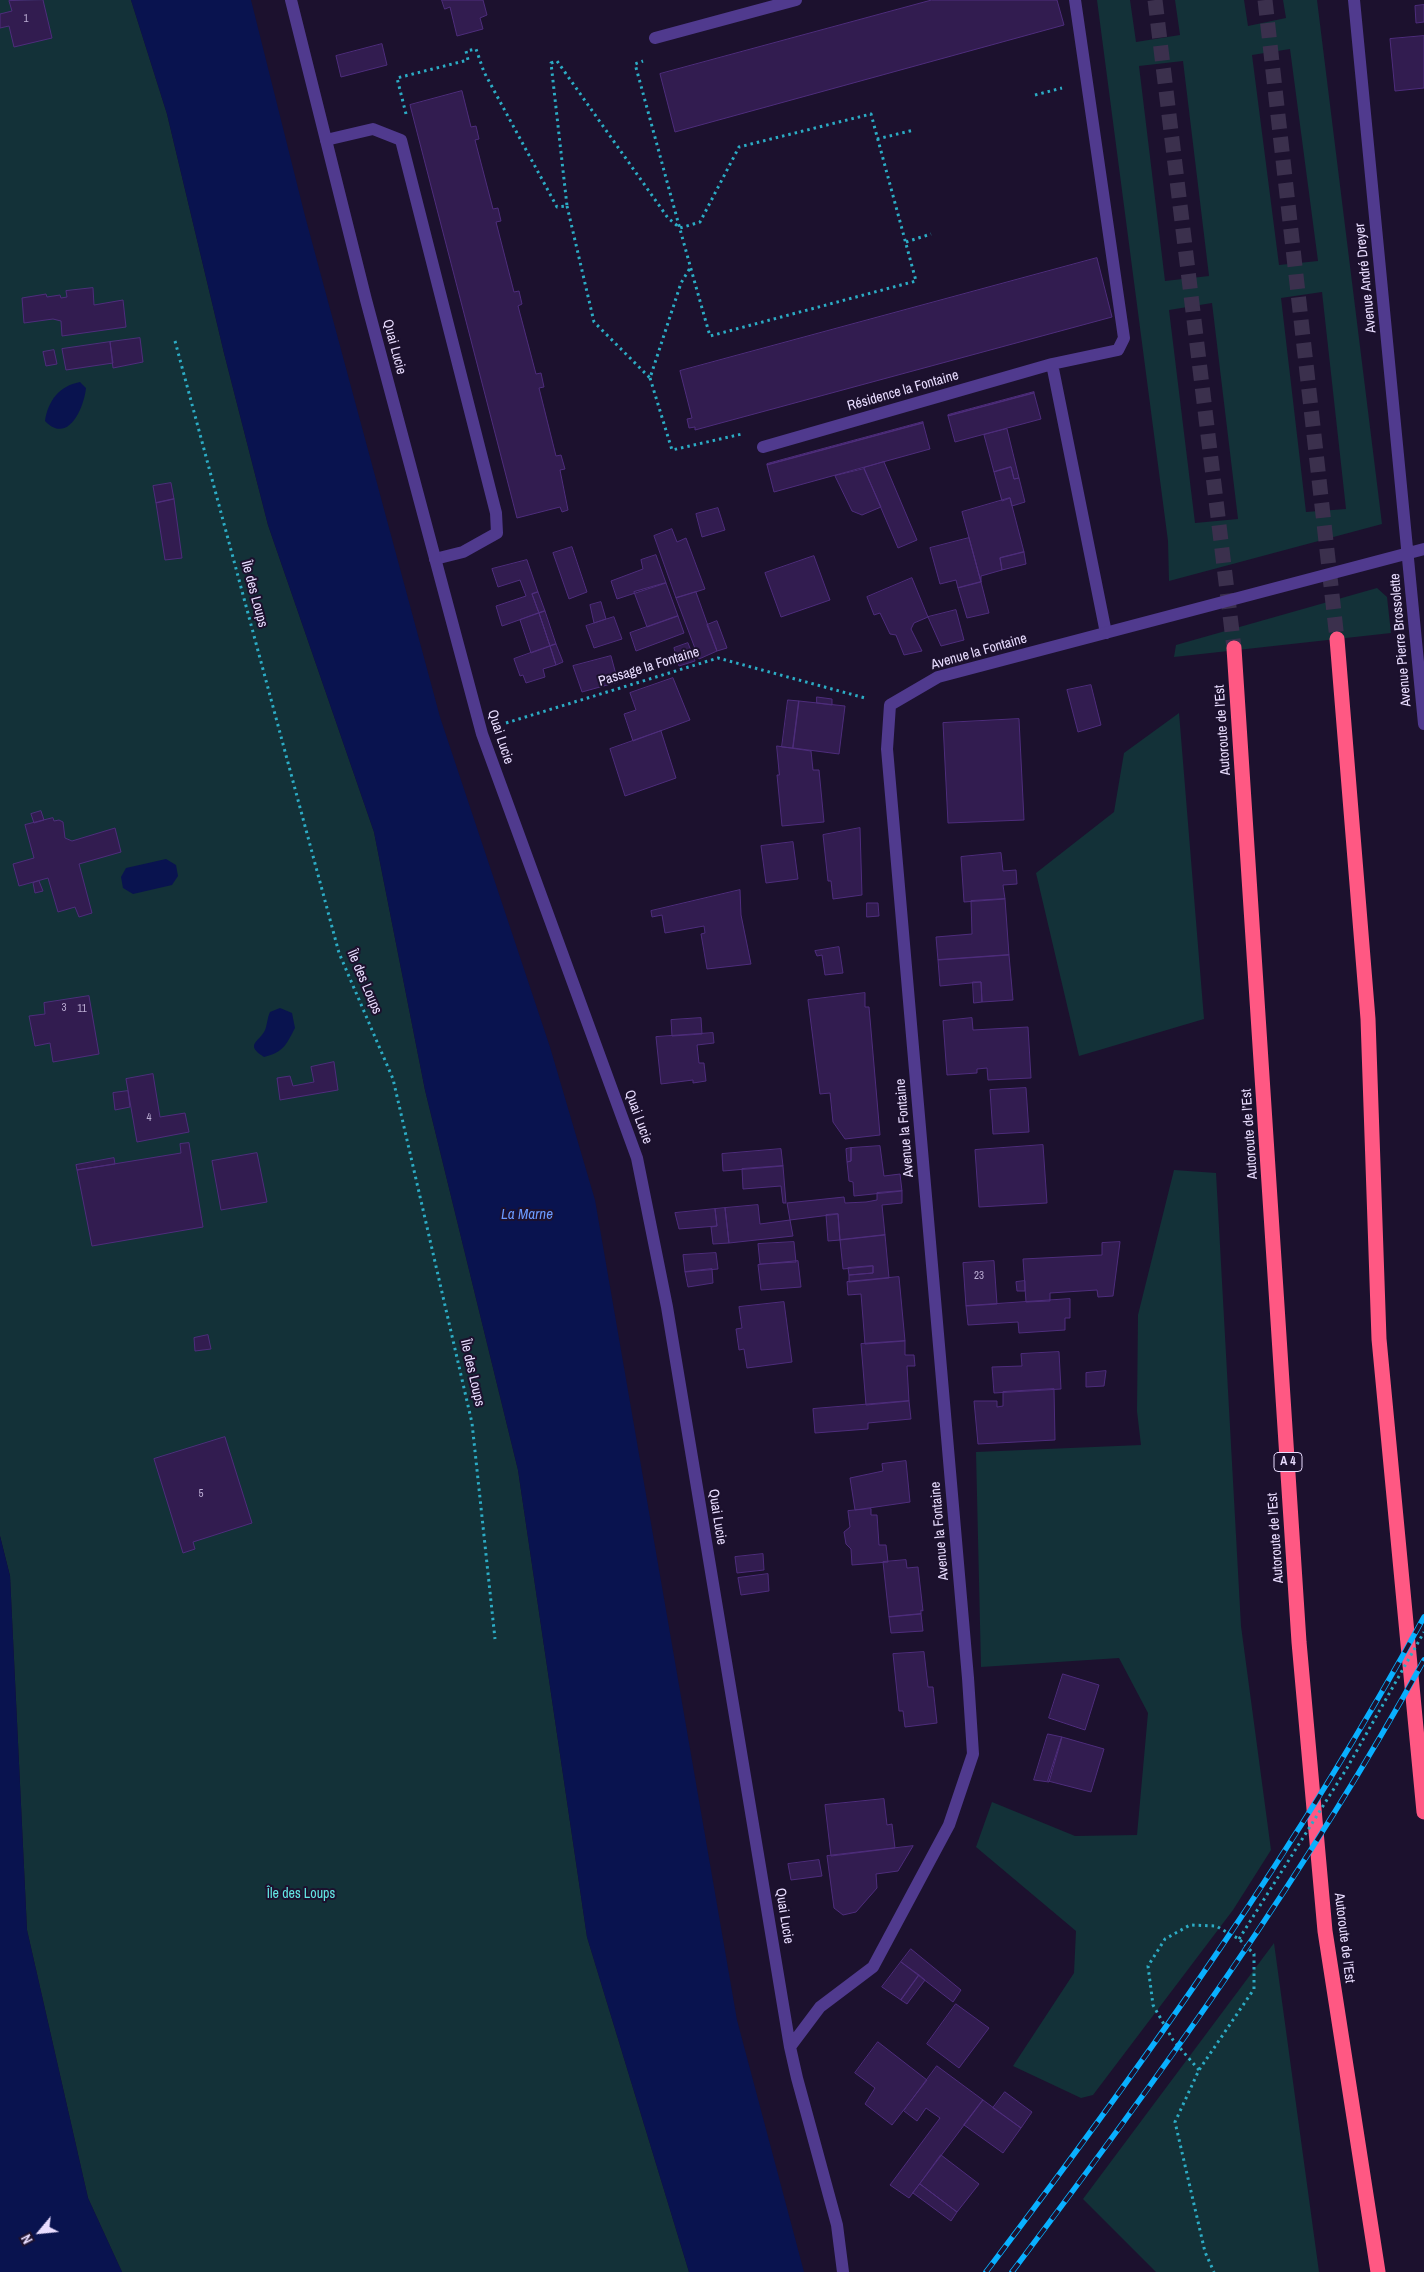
<!DOCTYPE html>
<html>
<head>
<meta charset="utf-8">
<style>
	body { margin:0 }
	#map { position:relative; width:1424px; height:2272px; overflow:hidden; background:#1c112e; font-family:"Archivo Narrow",sans-serif }
	canvas { display:block }
	.north { position:absolute; left:15px; top:2207px; width:50px; height:50px; -webkit-text-stroke:4px #1c112e; paint-order:stroke; rotate:242deg; font-size:14px; font-weight:700; line-height:20px; text-align:center; color:#e9ddff }
	.north::after { content:''; display:block; margin:auto; width:18px; height:22px; background:#e9ddff; clip-path:polygon(50% 0,100% 100%,50% 72%,0 100%) }
</style>
</head>
<body>
<div id="map">
<canvas width="1424" height="2272"></canvas>
<div class="north">N</div>
</div>
<script>
const ctx = document.querySelector('canvas').getContext('2d');
ctx.lineJoin = 'round';
function paint(path, color) {
  ctx.fillStyle = color;
  ctx.fill(path, 'evenodd');
}
function strokePath(path, color, width, dash) {
  ctx.strokeStyle = color;
  ctx.lineWidth = width;
  ctx.lineCap = dash ? 'butt' : 'round';
  ctx.setLineDash(dash || []);
  ctx.stroke(path);
}
function drawText(font, color, halo, rows, align = 'center') {
  ctx.font = font + ' "Archivo Narrow",sans-serif';
  ctx.lineWidth = 4;
  ctx.setLineDash([]);
  ctx.textBaseline = 'middle';
  ctx.strokeStyle = halo;
  ctx.fillStyle = color;
  for (const [text, x, y, turn = 0] of rows) {
    ctx.save();
    ctx.translate(x, y);
    ctx.rotate((+turn || 0) * Math.PI / 180);
    ctx.textAlign = isNaN(turn) ? turn : align;
    if (halo) ctx.strokeText(text, 0, 0);
    ctx.fillText(text, 0, 0);
    ctx.restore();
  }
}
const green = new Path2D(`
	M0 0H131L167 114 224 353 268 525 374 832 425 1090 518 1470 587 1937 689 2272H122L88 2198 27 1930 10 1576 0 1536Z
	M1097 0H1130L1136 42 1180 35 1175 0H1244L1248 26 1286 18 1283 0H1317L1382 524 1169 581 1168 541ZM1290 49 1318 261 1279 265 1252 55ZM1183 61 1209 276 1165 281 1139 66ZM1322 292 1346 509 1306 512 1281 298ZM1212 303 1238 519 1195 523 1169 310Z
	M1377 588 1387 597 1391 633 1174 657 1176 645Z
	M1179 713 1204 1019 1079 1056 1036 873 1114 812 1124 753Z
	M1174 1170 1216 1173 1241 1626 1271 1850 1233 1910 1093 2095 1081 2098 1013 2066 1074 1973 1076 1931 976 1847 992 1802 1075 1836 1137 1835 1148 1713 1119 1658 981 1667 976 1452 1141 1445 1137 1411 1138 1315Z
	M1274 1943 1319 2272H1156L1083 2199Z`);
const water = new Path2D(`
	M131 0H251L305 216 440 717 550 1047 595 1200 737 2020 804 2272H689L587 1937 518 1470 425 1090 374 832 268 525 224 353 167 114Z
	M80 382 86 388C84 408 68 445 45 421 48 401 59 386 80 382Z
	M166 859 176 865 178 876 172 885 133 894 123 888 121 877 126 868Z
	M280 1008 292 1013 295 1028C286 1045 284 1052 264 1057 245 1045 258 1042 264 1032 267 1028 267 1018 270 1012Z
	M0 1536 10 1576 27 1930 88 2198 122 2272H0Z`);
const building = new Path2D(`
	M43 0 52 38 14 47 9 26 0 28V14L12 11 9 1Z
	M442 0H483L487 15 480 18 483 29 457 36 450 7 445 9Z
	M932 0H1057L1064 25 675 132 660 74Z
	M1424 5V22L1416 23 1415 6Z
	M1424 36V88L1395 91 1390 39Z
	M382 44 387 65 341 77 336 56Z
	M462 91 471 127 476 126 479 139 475 140 493 209 498 208 501 221 496 222 514 292 519 291 522 304 518 306 536 374 541 373 544 387 539 388 556 456 561 455 565 469 560 470 568 510 562 512 560 507 517 518 410 105Z
	M1097 258 1112 317 695 430V427L689 428 687 419 692 418 680 371Z
	M93 288 94 305 123 300 126 327 62 336 61 321 53 319 24 323 22 298 46 294 47 297 60 295 61 298 67 297 66 291Z
	M140 338 143 362 113 368 110 342Z
	M110 342 113 363 66 370 62 349Z
	M54 350 57 364 46 366 43 352Z
	M1034 392V393L948 416V415Z
	M1034 393 1041 419 955 442 948 416Z
	M923 422V423L767 465V464Z
	M923 423 930 449 774 492 767 465Z
	M1007 429 1019 478 1014 479 1011 467 994 472 984 435Z
	M884 462 917 540 898 548 864 468Z
	M1011 467 1014 479 1019 478 1025 502 1012 506 1010 498 1002 501 994 472Z
	M864 469 881 507 862 515 852 511 835 476Z
	M171 483 174 499 156 503 153 486Z
	M1010 498 1024 552 1000 558 1002 570 981 576V582L962 512Z
	M174 499 182 558 165 560 156 503Z
	M718 508 725 530 702 537 696 514Z
	M672 529 677 542 686 538 705 589 676 598 654 536Z
	M969 538 981 582 958 588 956 580 940 584 930 548Z
	M572 547 587 592 569 599 553 553Z
	M1024 552 1026 564 1002 570 1000 558Z
	M656 555 666 583 617 599 611 581 643 569 641 560Z
	M814 556 830 600 781 617 765 573Z
	M527 560 538 592 532 594 539 613 502 626 496 606 526 596 520 580 498 587 492 569Z
	M912 578 928 617 914 623 911 629 922 651 904 655 896 635 890 634 880 613 874 615 867 597Z
	M981 582 989 613 967 618 958 588Z
	M666 583 678 616 647 627 634 592Z
	M538 592 545 611 539 613 532 594Z
	M696 592 717 651 699 659 676 598Z
	M601 602 606 619 594 623 590 605Z
	M956 610 964 640 941 646 928 617Z
	M545 611 556 644 550 646 539 613Z
	M539 613 550 646 531 653 520 620Z
	M678 616 684 633 636 651 630 633Z
	M614 617 622 639 594 648 586 626Z
	M717 621 727 648 717 651 707 625Z
	M688 643 695 661 679 666 674 648Z
	M556 644 563 662 556 665 550 646Z
	M550 646 556 665 543 669 545 677 526 683 523 675 520 676 514 659Z
	M611 656 618 682 582 692 573 666Z
	M673 678 690 720 633 741 624 714 636 710 630 693Z
	M1091 685 1101 725 1078 732 1067 690Z
	M817 697 832 699V705L817 703Z
	M788 700 799 701 793 748 782 747Z
	M799 701 845 706 839 754 793 748Z
	M1019 719 1024 820 948 823 943 723Z
	M661 731 676 778 625 796 610 749Z
	M777 746 811 751 813 770H819L824 822 782 826 777 775H779Z
	M41 811 44 820 34 823 31 814Z
	M53 818 54 821 59 820 63 822 65 838 72 841 115 828 121 852 79 864 92 913 79 917 75 907 58 912 48 878 19 886 13 864 34 858 25 825Z
	M860 828 862 895 833 899 831 881H828L823 835Z
	M793 842 798 879 766 883 761 846Z
	M1001 853 1003 871 1016 870 1017 884 1003 885 1005 899 964 902 961 857Z
	M39 881 43 891 35 893 33 883Z
	M740 890 741 915 751 964 707 969 701 934 705 933 704 926 665 933 662 915 652 917 651 911Z
	M1005 899 1009 955 938 960 936 937 972 934 971 901Z
	M867 903H878L879 916 867 917Z
	M839 947 843 973 825 975 822 955 817 956 815 951Z
	M1009 955 1013 1000 982 1002 981 982 940 986 938 960Z
	M973 982H981L982 1002 974 1003Z
	M865 993V1007H869L880 1135 845 1139 833 1122 830 1093 820 1094 808 1000Z
	M89 996 99 1054 53 1062 50 1043 35 1046 29 1016 45 1014 44 1003Z
	M701 1018 702 1034 672 1036 671 1020Z
	M972 1018 973 1030 1028 1027 1031 1078 988 1080 987 1068 977 1069V1073L947 1075 943 1021Z
	M713 1033 714 1043 697 1045 699 1063H704L706 1081 693 1083V1080L661 1084 656 1037Z
	M334 1062 338 1090 280 1100 277 1078 290 1076 293 1086 314 1082 311 1067Z
	M153 1074 160 1117 185 1113 189 1132 137 1142 126 1079Z
	M1026 1088 1029 1132 993 1134 990 1090Z
	M128 1091 130 1107 115 1110 113 1093Z
	M189 1143 203 1227 92 1246 77 1170 181 1153 180 1144Z
	M1043 1145 1047 1203 979 1207 975 1150Z
	M880 1146 884 1176 900 1174 902 1191 854 1196 853 1182 849 1181 847 1162 851 1161V1148Z
	M851 1148V1161L847 1162 846 1149Z
	M781 1149 783 1166 723 1171 722 1154Z
	M257 1153 267 1202 221 1210 212 1161Z
	M114 1158 115 1164 77 1170 76 1165Z
	M783 1166 786 1203H783L781 1186 743 1189 742 1169Z
	M902 1191V1203L882 1205 885 1235 840 1240 838 1214 790 1220 787 1203 844 1197 845 1203 866 1202 877 1200V1193Z
	M758 1205 760 1224 790 1220 793 1236 729 1243 725 1208Z
	M725 1208 729 1243 713 1244 711 1227 717 1226 715 1209Z
	M715 1209 717 1226 679 1229 675 1213Z
	M838 1214 840 1240 828 1241 826 1215Z
	M885 1235 889 1278 849 1282V1275L873 1273V1266L843 1269 840 1240Z
	M794 1242 796 1262 760 1264 758 1244Z
	M1120 1242 1113 1296 1098 1297 1097 1290 1050 1293V1301L1026 1302 1023 1259 1102 1255V1243Z
	M716 1253 718 1269 685 1272 683 1255Z
	M798 1261 801 1287 761 1290 758 1265Z
	M994 1261 997 1304 966 1306 963 1263Z
	M873 1266V1273L849 1275 848 1268Z
	M712 1269 713 1283 688 1287 685 1272Z
	M899 1277 905 1341 865 1344 861 1294 848 1295 847 1282Z
	M1025 1281V1291H1017L1016 1282Z
	M1070 1299V1318H1065V1330L1019 1333 1018 1322 968 1325 966 1306Z
	M784 1302 792 1362 747 1368 744 1349 739 1350 736 1329 742 1328 739 1307Z
	M208 1335 211 1349 195 1351 194 1338Z
	M905 1341V1355H914L915 1366H907L909 1401 866 1405 861 1344Z
	M1059 1352 1061 1389 994 1393 992 1367 1022 1366 1021 1354Z
	M1106 1371 1104 1386 1086 1387V1373Z
	M1054 1389 1055 1440 978 1444 974 1401H997V1407L1003 1406V1392Z
	M909 1401 911 1419 868 1423V1429L815 1433 813 1409Z
	M225 1437 252 1523 193 1542 195 1549 183 1553 154 1459Z
	M906 1461 910 1502 855 1510 850 1478 883 1471 882 1464Z
	M871 1509V1515H877L879 1545H886L888 1562 852 1565 851 1549 846 1544 844 1532 850 1527 848 1511Z
	M763 1554 764 1570 737 1573 735 1557Z
	M906 1560 907 1568 918 1567 923 1611 921 1610V1614L889 1617 883 1562Z
	M768 1574 769 1591 741 1595 738 1578Z
	M921 1614 923 1631 891 1633 889 1617Z
	M924 1652 928 1687H933L937 1723 905 1727 903 1711H899L893 1654Z
	M1063 1674 1099 1685 1085 1730 1049 1718Z
	M1048 1734 1062 1737 1049 1782 1034 1780Z
	M1062 1737 1104 1749 1091 1792 1048 1781Z
	M884 1799 887 1825 892 1824 895 1848 831 1856 825 1805Z
	M913 1846 898 1871 876 1874 877 1888 856 1912 843 1915 834 1908 827 1856Z
	M819 1860 822 1876 791 1880 788 1864Z
	M911 1949 961 1990 953 2002 901 1962Z
	M901 1962 919 1975 901 2000 882 1987Z
	M919 1975 925 1980 907 2004 901 2000Z
	M956 2004 989 2028 959 2068 927 2044Z
	M878 2042 927 2080 892 2125 865 2104 875 2088 855 2073Z
	M937 2066 983 2100 909 2198 890 2185 940 2118 926 2108 917 2121 904 2111Z
	M1005 2092 1032 2112 1021 2128 993 2108Z
	M983 2100 1021 2128 1003 2153 964 2125Z
	M941 2155 979 2184 957 2212 920 2184Z
	M920 2184 957 2212 951 2221 913 2193Z`);
const highwayTunnel = new Path2D(`
	M1155 0 1234 648
	M1265 0 1337 639`);
const path = new Path2D(`
	M1035 95 1062 88
	M406 114 397 78 468 60 466 51 476 49 484 72 557 207 567 206 551 63 557 61 668 218 680 228 700 222 739 147 871 114 916 281 710 336C684 246 660 155 635 64L643 61
	M877 139 914 130
	M567 206 594 322 650 378 681 283 690 268
	M906 242 931 234
	M175 341 339 953 393 1079 472 1423 495 1639
	M650 378 672 450 742 434
	M506 723 718 658 865 698
	M1199 2070 1173 2040 1153 2005 1148 1966 1165 1939 1190 1925 1216 1926 1239 1939 1254 1954V1989L1199 2070 1175 2122 1205 2252 1214 2272`);
const lane = new Path2D(`
	M1075 0 1124 338 1118 350 1052 364 1106 633
	M655 38 796 0
	M326 140 373 129 401 140 496 513 497 533 463 552 435 559
	M763 447 1052 364`);
const street = new Path2D(`
	M291 0 366 300 482 734 637 1158 667 1307 790 2047 797 2078 837 2225 843 2272
	M1354 0 1424 724
	M790 2047 820 2007 873 1967 949 1825 973 1754 968 1678 887 749 890 705 938 677 1424 549`);
const highway = new Path2D(`
	M1337 639 1368 1019 1379 1339 1424 1812
	M1234 648 1299 1642 1325 1931 1378 2272`);
const rail = new Path2D(`
	M986 2272C1145 2062 1298 1848 1424 1617
	M1012 2272C1160 2076 1305 1876 1424 1660`);
const pathBridge = new Path2D(`
	M1239 1939 1347 1768 1424 1632`);
const numberNames = [
	["1",26,19],
	["3",64,1008],
	["11",82,1009],
	["4",149,1118],
	["23",979,1276],
	["5",201,1494]
];
const shields = [
	[1288,1462,28]
];
const shieldNames = [
	["A 4",1288,1462]
];
const streetNames = [
	["Avenue André Dreyer",1366,278,-96],
	["Quai Lucie",394,347,75],
	["Résidence la Fontaine",903,391,-16],
	["Île des Loups",254,594,75],
	["Avenue Pierre Brossolette",1401,640,-95],
	["Avenue la Fontaine",979,652,-16],
	["Passage la Fontaine",649,667,-17],
	["Autoroute de l’Est",1223,730,-94],
	["Quai Lucie",500,737,72],
	["Île des Loups",364,982,67],
	["Quai Lucie",638,1117,70],
	["Avenue la Fontaine",905,1128,-95],
	["Autoroute de l’Est",1250,1134,-94],
	["Île des Loups",472,1373,77],
	["Quai Lucie",717,1517,81],
	["Avenue la Fontaine",940,1531,-95],
	["Autoroute de l’Est",1276,1538,-94],
	["Quai Lucie",784,1916,81],
	["Autoroute de l’Est",1344,1938,83]
];
const parkNames = [
	["Île des Loups",301,1894]
];
const waterNames = [
	["La Marne",527,1215]
];
paint(green, '#133138');
paint(water, '#09134f');
paint(building, '#321c50');
strokePath(building, '#4e2d7c', 1);
strokePath(highwayTunnel, '#3b304d', 15, [15, 8]);
strokePath(path, '#2cacc5', 3, [2.5, 4]);
strokePath(lane, '#503a8e', 12);
strokePath(street, '#503a8e', 12);
strokePath(highway, '#ff5883', 15);
strokePath(rail, '#09b0ff', 5.5);
strokePath(rail, '#1c112e', 4, [11]);
strokePath(pathBridge, '#2cacc5', 3, [2.5, 4]);
drawText('11px', '#bbadd3', null, numberNames);
for (const [x, y, w] of shields) {
  const box = new Path2D();
  box.roundRect(x - w / 2, y - 9.5, w, 19, 4);
  ctx.fillStyle = '#1c112e';
  ctx.fill(box);
  strokePath(box, '#e9ddff', 1);
}
drawText('bold 12px', '#e9ddff', null, shieldNames);
drawText('14px', '#e9ddff', '#1c112e', streetNames);
drawText('14px', '#62e6e3', '#1c112e', parkNames);
drawText('italic 15px', '#6b9aff', '#1c112e', waterNames);
</script>
</body>
</html>
